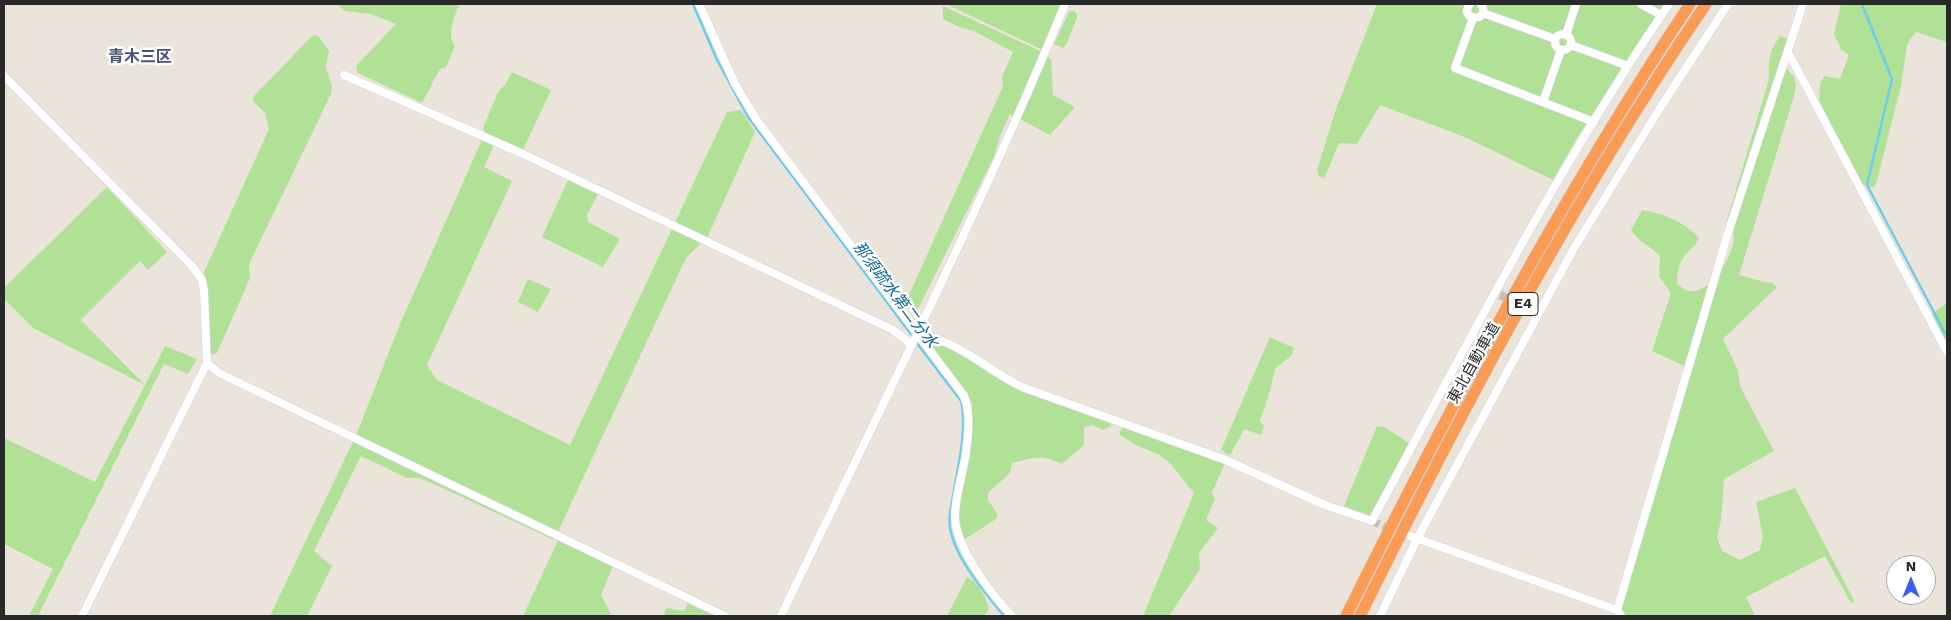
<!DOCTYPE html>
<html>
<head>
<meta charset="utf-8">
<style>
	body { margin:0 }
	#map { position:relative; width:1951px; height:620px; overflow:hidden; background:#ebe4da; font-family:"Work Sans",sans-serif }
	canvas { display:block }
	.frame { position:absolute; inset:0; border:5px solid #292929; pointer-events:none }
	.north { position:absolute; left:1886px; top:555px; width:50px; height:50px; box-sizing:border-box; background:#fff; border:1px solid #a9a9a9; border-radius:50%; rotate:0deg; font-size:14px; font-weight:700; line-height:20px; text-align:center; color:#292929 }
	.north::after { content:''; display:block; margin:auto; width:18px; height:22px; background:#3a5ff8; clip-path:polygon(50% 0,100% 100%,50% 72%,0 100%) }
</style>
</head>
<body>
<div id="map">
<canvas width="1951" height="620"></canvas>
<div class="frame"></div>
<div class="north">N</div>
</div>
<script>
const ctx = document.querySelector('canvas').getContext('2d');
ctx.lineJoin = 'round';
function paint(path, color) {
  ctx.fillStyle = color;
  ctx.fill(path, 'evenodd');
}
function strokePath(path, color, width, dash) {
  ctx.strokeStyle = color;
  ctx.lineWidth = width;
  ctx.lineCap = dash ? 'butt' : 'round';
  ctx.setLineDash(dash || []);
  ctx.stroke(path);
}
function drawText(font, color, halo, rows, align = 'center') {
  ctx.font = font + ' "Work Sans","Noto Sans JP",sans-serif';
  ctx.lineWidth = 5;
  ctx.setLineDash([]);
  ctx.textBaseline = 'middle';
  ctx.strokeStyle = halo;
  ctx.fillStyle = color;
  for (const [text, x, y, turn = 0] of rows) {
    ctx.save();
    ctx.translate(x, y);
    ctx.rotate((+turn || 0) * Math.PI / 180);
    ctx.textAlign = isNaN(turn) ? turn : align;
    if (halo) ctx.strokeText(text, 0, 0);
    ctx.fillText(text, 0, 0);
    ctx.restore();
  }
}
const green = new Path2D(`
	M337 4H459C455 16 446 34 455 46L446 67 440 69 422 103 358 73 356 66 396 24 371 14 345 11Z
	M946 4H1064L1043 50Z
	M1377 4H1664L1577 138 1553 180 1467 138 1380 105 1357 144 1339 143 1324 179 1319 176 1317 170 1336 109Z
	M1841 4H1947V42L1916 32 1910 39 1907 45 1901 86 1876 184 1873 188 1862 184 1819 100 1820 84 1824 76 1840 79 1849 55 1841 49 1834 34Z
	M943 6 1040 51 1051 59 1053 95 1075 107 1050 135 1010 114 1000 136 994 157 916 313 904 306 1003 86 1002 77 1013 52 974 31 959 27 943 19Z
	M1070 10 1076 12 1077 17 1067 43 1063 48 1054 44Z
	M313 35 318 36 329 51 326 67 332 87 331 94 249 264 250 278 217 353 211 355C204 329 210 300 204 272L269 129 265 113 253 101 254 96Z
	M1780 36 1787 39 1788 45 1783 60 1787 69 1794 77 1796 86 1794 96 1739 275 1769 283 1772 282 1777 287 1723 339 1738 370 1740 386 1774 451 1724 479 1721 520 1717 537 1722 551 1740 560 1760 550 1763 537 1756 502 1795 488 1855 602 1851 603 1825 556 1746 597 1755 616H1623L1619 606 1689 368 1652 351 1671 293 1659 276 1660 256C1651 246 1638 242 1631 230L1642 210C1663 213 1685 222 1699 238 1694 249 1689 249 1684 257 1678 265 1677 274 1677 284 1682 288 1688 293 1695 291 1714 288 1732 256 1734 239 1734 233 1729 225 1727 220L1769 79C1769 58 1768 54 1780 36Z
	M512 72 551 90 524 148 521 150 497 139 484 167 512 181 427 365 437 380 570 445 727 112 741 110 755 132 708 236 686 258 554 540 434 484 419 478H407L361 456 314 551 332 566 307 616H270L357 433 400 324 485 133 483 128 498 92 505 85Z
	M568 180 598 194 587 215 588 222 620 239 603 267 542 237Z
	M107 187 167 252 148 270 140 261 81 320 145 385 165 346 197 359 188 374 164 364 38 616H29L53 569 4 544V438L95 482 145 385 33 328 4 299V288Z
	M528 279 551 289 538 312 518 302Z
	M1947 303V344L1931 315Z
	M1270 337 1294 348 1292 355 1275 369 1270 391 1260 421 1264 426 1261 435 1244 429 1230 456 1221 450Z
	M929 340 938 342 980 365 1110 421 1111 426 1103 430 1092 425 1084 427V445L1062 464C1041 453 1034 458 1012 463L1010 473 988 493V500L998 515 996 519 962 541 957 513 969 454 972 425V403L929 344Z
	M1123 426 1225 463 1212 493 1215 499 1206 520 1218 528 1199 553 1200 569 1169 616H1143L1194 493 1170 463 1160 455 1136 445 1119 434Z
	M1377 426 1384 427 1409 443 1370 516 1344 506Z
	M559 538 613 566 601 595 612 616H523Z
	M967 577C977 580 986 598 989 608L985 616H947Z
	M688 603 717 616H663L667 608 684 611Z`);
const stream = new Path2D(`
	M693 4 717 60 748 117 913 337
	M1862 4 1892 79 1867 185 1947 337
	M916 342 961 401C968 430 957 468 953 497 951 507 948 518 950 528 955 558 985 593 1004 616`);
const minorTunnel = new Path2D(`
	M1500 295 1533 310
	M1372 521 1393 530`);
const minor = new Path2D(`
	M699 4 735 84 756 119 964 396C971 415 968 433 966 453 963 473 956 493 955 514 954 546 991 594 1012 616
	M1470 4C1457 22 1493 22 1481 4
	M1641 4 1661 15
	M1483 13 1555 39
	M1473 18 1455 68 1594 122
	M1555 42a8 8 0 1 1 16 0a8 8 0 1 1-16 0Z
	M1566 35 1576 4
	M1571 45 1628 66
	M1788 52 1947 352
	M344 75 521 153 893 330 911 344
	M4 76 193 267 202 280 204 291 207 363 82 616
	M1543 102 1561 50
	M917 333C931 337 945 341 957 348 980 360 999 376 1022 387L1223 459 1325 505 1372 521C1466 346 1557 168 1669 4
	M207 363 219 373 725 616
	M1410 536 1617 610 1621 616
	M1617 610 1728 233 1803 4
	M781 616C878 413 980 212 1065 4
	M1380 616 1417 539 1573 250 1660 108 1728 4`);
const highway = new Path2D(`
	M1346 616C1450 406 1560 199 1690 4
	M1360 616C1464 406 1574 197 1706 4`);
const shields = [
	[1523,304,30]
];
const shieldNames = [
	["E4",1523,304]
];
const streetNames = [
	["東北自動車道",1474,363,-61]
];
const neighbourhoodNames = [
	["青木三区",140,57]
];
const waterNames = [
	["那須疏水第二分水",895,295,53]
];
paint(green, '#b1e197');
strokePath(stream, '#6dcced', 2.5);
strokePath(minorTunnel, '#c4bfb7', 8, [8, 4]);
strokePath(minor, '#d0d3e2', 9);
strokePath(highway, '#c7c7c7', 12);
strokePath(minor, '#fff', 8);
strokePath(highway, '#fc9b54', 11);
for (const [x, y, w] of shields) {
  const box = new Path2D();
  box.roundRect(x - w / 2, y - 11.5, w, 23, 4);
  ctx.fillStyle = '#fff';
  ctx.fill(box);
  strokePath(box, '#292929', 1);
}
drawText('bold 14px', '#292929', null, shieldNames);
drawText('15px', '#292929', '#fff', streetNames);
drawText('bold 16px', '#4a5278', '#fff', neighbourhoodNames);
drawText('italic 16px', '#0e6997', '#fff', waterNames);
</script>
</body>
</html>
